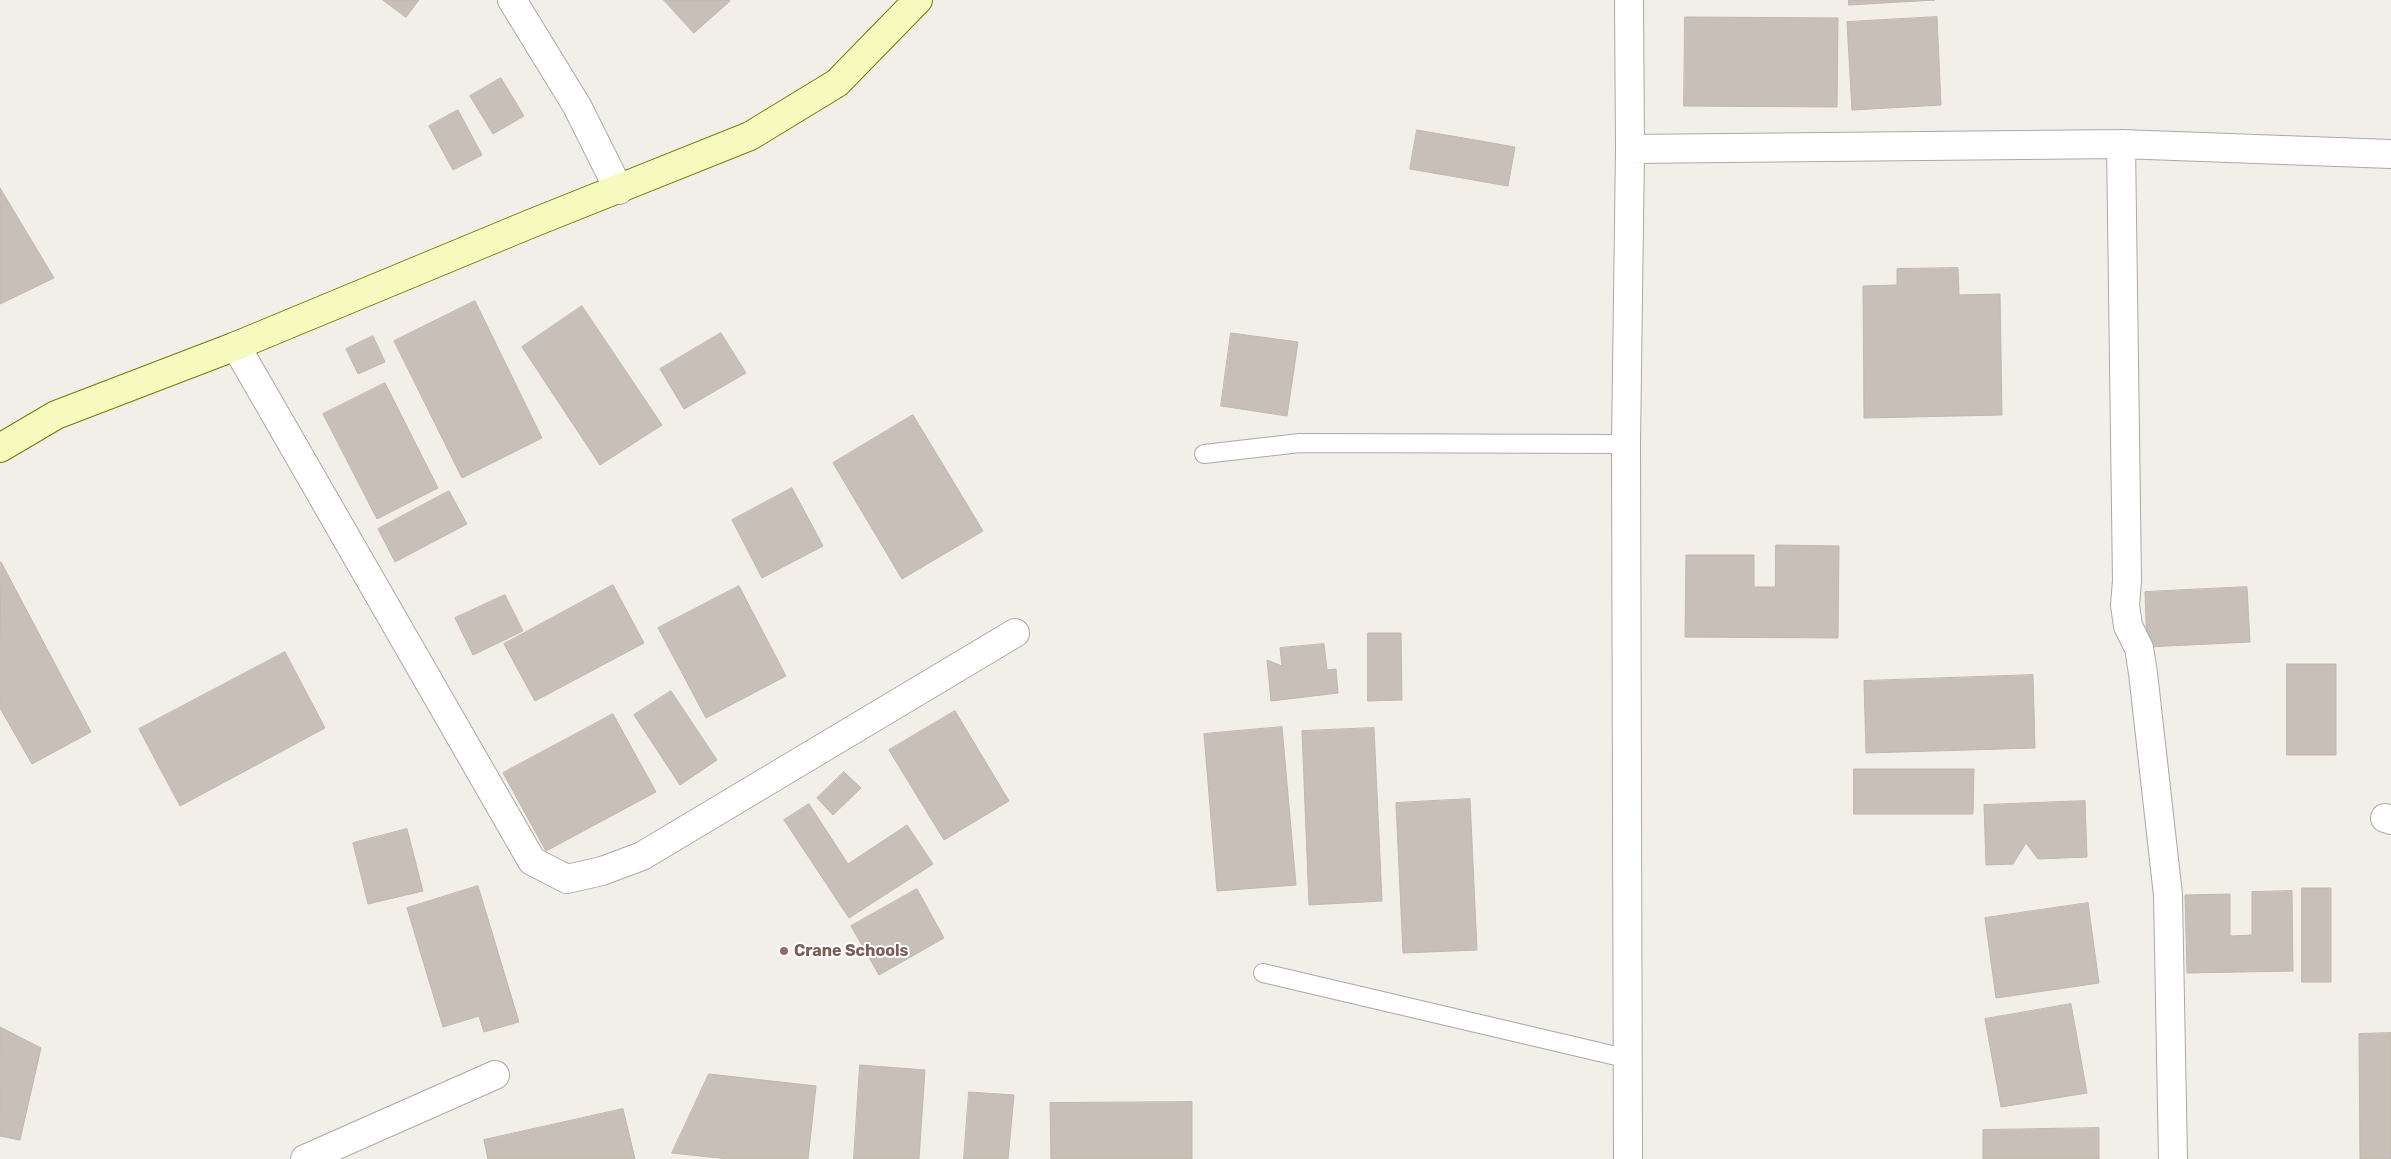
<!DOCTYPE html>
<html>
<head>
<meta charset="utf-8">
<style>
	body { margin:0 }
	canvas { display:block; background:#f2efe9 }
</style>
</head>
<body>
<canvas width="2391" height="1159"></canvas>
<script>
const ctx = document.querySelector('canvas').getContext('2d');
ctx.lineJoin = 'round';
function paint(path, color) {
  ctx.fillStyle = color;
  ctx.fill(path, 'evenodd');
}
function strokePath(path, color, width, dash) {
  ctx.strokeStyle = color;
  ctx.lineWidth = width;
  ctx.lineCap = dash ? 'butt' : 'round';
  ctx.setLineDash(dash || []);
  ctx.stroke(path);
}
function drawText(font, color, halo, rows, align = 'center') {
  ctx.font = font + ' Rubik,sans-serif';
  ctx.lineWidth = 4;
  ctx.setLineDash([]);
  ctx.textBaseline = 'middle';
  ctx.strokeStyle = halo;
  ctx.fillStyle = color;
  for (const [text, x, y, turn = 0] of rows) {
    ctx.save();
    ctx.translate(x, y);
    ctx.rotate((+turn || 0) * Math.PI / 180);
    ctx.textAlign = isNaN(turn) ? turn : align;
    if (halo) ctx.strokeText(text, 0, 0);
    ctx.fillText(text, 0, 0);
    ctx.restore();
  }
}
const building = new Path2D(`
	M383 0H419L406 17Z
	M664 0H729L730 1 694 33Z
	M1849 0H1935L1849 5Z
	M1685 17 1838 18 1837 107 1684 106Z
	M1937 17 1941 105 1852 110 1847 22Z
	M501 78 524 116 493 134 470 96Z
	M458 110 482 155 453 170 429 126Z
	M1417 130 1515 147 1508 186 1410 169Z
	M0 188 54 278 0 304Z
	M1958 268 1959 295 2000 294 2002 415 1864 418 1863 286 1897 285V269Z
	M475 301 542 438 462 478 394 341Z
	M582 306 662 425 600 465 522 347Z
	M721 333 746 373 684 409 660 369Z
	M1231 333 1298 342 1287 416 1221 406Z
	M373 336 385 362 358 374 346 349Z
	M385 383 438 488 377 519 323 414Z
	M913 415 983 531 902 579 833 463Z
	M792 488 823 546 762 578 732 520Z
	M449 491 467 524 395 562 378 529Z
	M1776 545 1839 546 1838 638 1685 637 1686 555H1754V587H1775Z
	M1 562 91 732 32 764 0 708Z
	M613 585 644 643 535 701 504 644Z
	M739 586 786 676 706 718 658 628Z
	M2247 587 2250 642 2147 647 2145 592Z
	M505 595 523 631 473 655 455 618Z
	M1368 633H1401L1402 700 1368 701Z
	M1324 644 1327 670 1336 669 1338 693 1271 701 1267 660 1282 666 1280 648Z
	M285 652 325 728 180 806 139 729Z
	M2287 664H2336V755H2287Z
	M2033 675 2035 748 1866 753 1864 681Z
	M671 691 717 760 680 785 634 715Z
	M955 711 1009 801 944 840 889 750Z
	M613 714 656 792 546 851 503 773Z
	M1282 727 1296 885 1217 891 1204 734Z
	M1374 728 1382 901 1309 905 1302 731Z
	M1854 769H1974L1973 814H1854Z
	M844 772 861 788 833 815 817 798Z
	M1470 799 1477 950 1403 953 1396 803Z
	M2085 801 2087 857 2038 859 2026 843 2013 864 1986 865 1984 805Z
	M809 804 848 864 907 825 933 864 849 918 784 820Z
	M407 829 423 891 368 904 353 843Z
	M478 886 519 1022 484 1032 479 1016 443 1027 407 908Z
	M2302 888H2331V982H2302Z
	M917 889 944 938 879 975 851 926Z
	M2292 891 2293 971 2187 973 2185 895 2230 894V936L2252 935V892Z
	M2088 903 2099 983 1996 998 1985 918Z
	M2071 1004 2087 1093 2001 1107 1985 1019Z
	M0 1027 41 1048 20 1140 0 1136Z
	M2391 1033V1159H2360L2359 1034Z
	M860 1065 925 1070 919 1159H854Z
	M709 1074 816 1086 808 1159H728L672 1153Z
	M969 1092 1014 1095 1008 1159H964Z
	M1192 1102V1159H1051L1050 1103Z
	M623 1109 635 1159H488L484 1140Z
	M2099 1128V1159H1983V1130Z`);
const lane = new Path2D(`
	M1204 454 1300 443 1626 444
	M1263 973 1629 1059`);
const street = new Path2D(`
	M512 0 577 106 619 190
	M2121 144 2127 581 2125 605 2128 626 2139 648 2143 673 2168 895 2173 1159
	M1630 149 2121 144 2391 154
	M236 346 532 861 567 879 602 871 642 856 1015 633
	M2385 818 2391 820
	M305 1159 495 1075
	M1628 1159 1626 444 1630 149 1629 0`);
const secondary = new Path2D(`
	M0 448 56 415 236 346 530 224 750 136 837 83 918 0`);
const markers = [
	[784,951,5,"#8d6e63"]
];
const educationNames = [
	["Crane Schools",794,951]
];
paint(building, '#c7bfb8');
strokePath(building, '#c4b6ab', 1);
strokePath(lane, '#a9a9a9', 20);
strokePath(street, '#a9a9a9', 30);
strokePath(secondary, '#707d05', 30);
strokePath(lane, '#fff', 18);
strokePath(street, '#fff', 28);
strokePath(secondary, '#f7fabf', 28);
for (const [x, y, r, color] of markers) {
  const dot = new Path2D();
  dot.arc(x, y, r, 0, 2 * Math.PI);
  ctx.fillStyle = color;
  ctx.fill(dot);
  strokePath(dot, '#fff', 2);
}
drawText('bold 16px', '#785e54', '#fff', educationNames, 'left');
</script>
</body>
</html>
